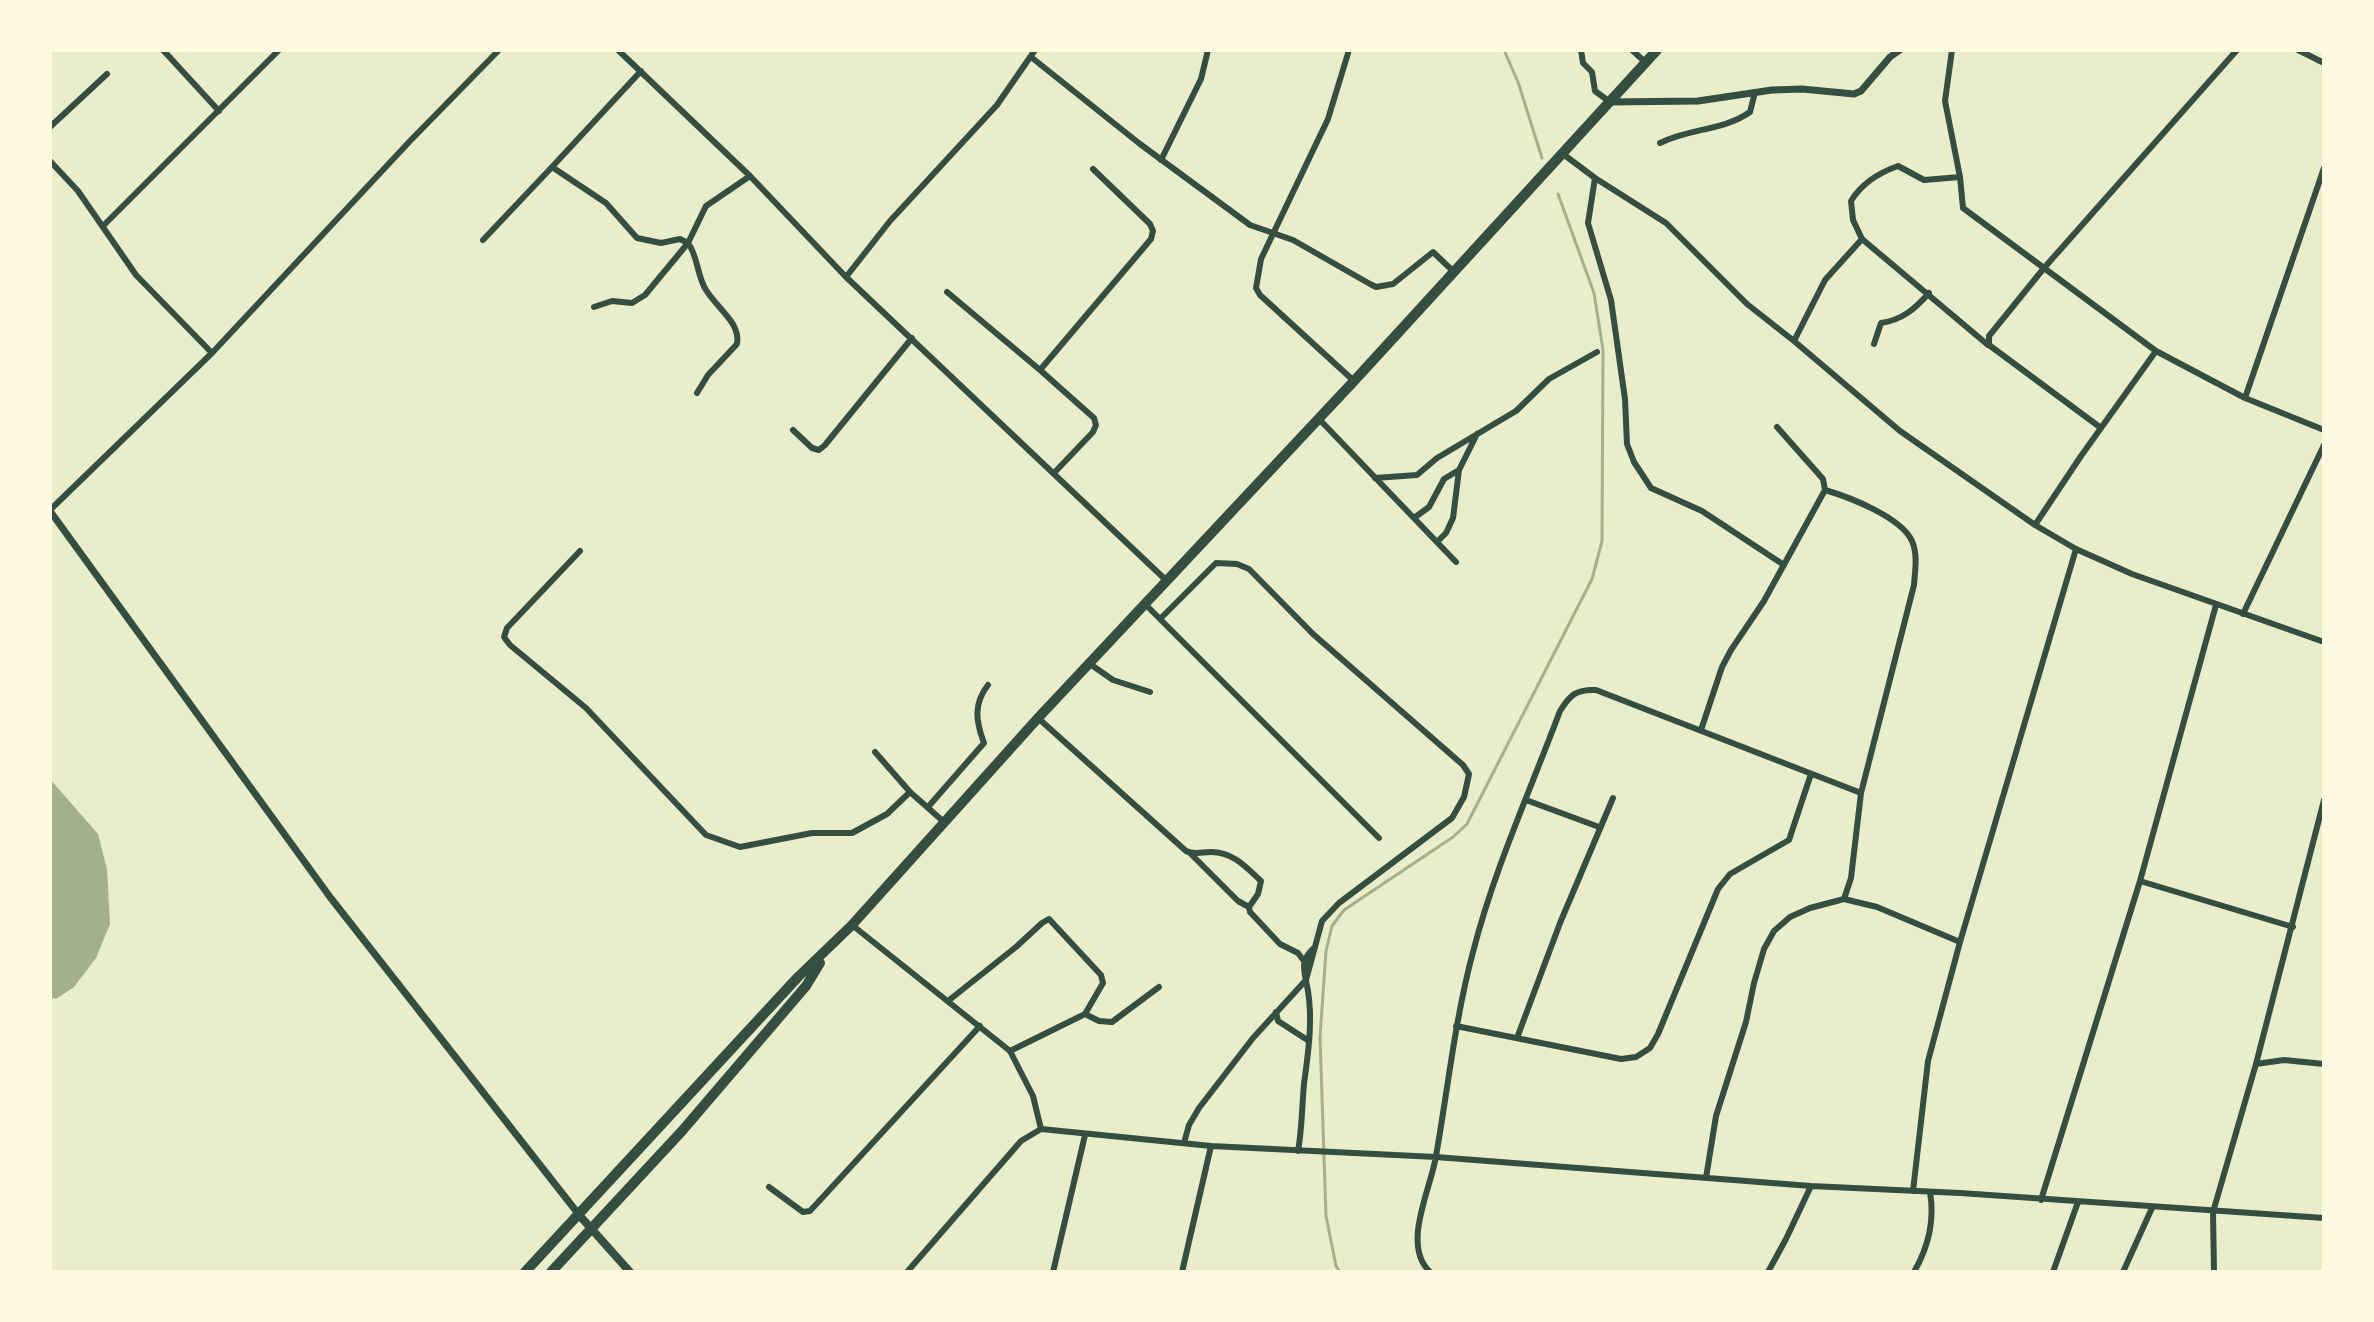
<!DOCTYPE html>
<html>
<head>
<meta charset="utf-8">
<style>
	body { margin:0 }
	#map { position:relative; width:2374px; height:1322px; overflow:hidden; background:#e9edc9; font-family:"Fira Sans Condensed",sans-serif }
	canvas { display:block }
	.frame { position:absolute; inset:0; border:52px solid #fefae0; pointer-events:none }
</style>
</head>
<body>
<div id="map">
<canvas width="2374" height="1322"></canvas>
<div class="frame"></div>
</div>
<script>
const ctx = document.querySelector('canvas').getContext('2d');
ctx.lineJoin = 'round';
function paint(path, color) {
  ctx.fillStyle = color;
  ctx.fill(path, 'evenodd');
}
function strokePath(path, color, width, dash) {
  ctx.strokeStyle = color;
  ctx.lineWidth = width;
  ctx.lineCap = dash ? 'butt' : 'round';
  ctx.setLineDash(dash || []);
  ctx.stroke(path);
}
const water = new Path2D(`
	M50 779 98 834 107 869 110 924 96 958 74 987 56 999 50 997Z`);
const stream = new Path2D(`
	M1504 50 1518 82 1542 158
	M1340 1272 1336 1266 1326 1216 1320 1037 1326 951 1332 926 1344 910 1453 837 1467 824 1592 579 1602 541 1603 350 1594 293 1558 194`);
const minor = new Path2D(`
	M163 50 219 111
	M618 50 750 176 846 277 1168 582
	M1349 50 1328 119 1261 259 1256 288 1260 295 1354 381
	M1581 50 1583 63 1592 72 1595 91 1610 102
	M1632 50 1646 63
	M1952 50 1945 101 1960 177
	M2298 50 2324 63
	M1031 57 1140 144 1250 225 1293 240 1370 284 1376 287 1393 284 1433 252 1454 272
	M50 127 107 74
	M1660 143C1690 128 1723 131 1750 112L1755 92
	M1563 154 1595 178 1666 223 1747 304 1794 341 1900 431 2035 525 2076 549 2132 574 2324 642
	M1161 160 1201 79 1208 50
	M50 161 78 191 136 275 212 353
	M552 167 641 71
	M1595 178 1588 223 1611 300 1625 399 1627 444 1634 462 1651 488 1702 511 1784 565
	M103 226 279 50
	M1862 239 1853 220 1851 201C1862 183 1878 173 1898 166L1924 180 1960 177 1963 208 2156 351 2245 398 2324 430
	M483 240 552 167 606 203 637 238 661 243 680 239 688 243 645 295 632 303 612 301 594 307
	M846 277 890 221 997 105 1035 50
	M947 292 1040 370 1094 418 1096 425 1093 432 1054 473
	M1794 341 1825 280 1862 239 1988 345
	M1874 344 1881 323C1902 320 1915 309 1929 293
	M1040 370 1151 239 1153 231 1150 224 1093 169
	M697 393 708 375 737 344C741 323 717 308 706 290 697 276 698 256 688 243L706 206 750 176
	M2245 398 2324 168
	M1319 419 1456 562
	M2101 428 1989 345V336L2044 268 2237 50
	M793 430 812 448 819 450 825 445 912 338
	M1375 478 1417 475 1437 458 1516 411 1549 379 1597 352
	M1825 490C1849 497 1901 517 1912 541 1918 555 1915 571 1914 585L1861 793 1851 878 1844 899
	M50 510 212 353 410 141 499 50
	M1414 518 1429 507 1444 479 1459 470 1477 434
	M2035 525 2081 456 2156 351
	M1437 542 1446 533 1453 518 1459 470
	M580 551 507 628 504 637 510 645 586 708 706 835 740 847 812 833H852L887 814 910 792
	M1146 605 1379 838
	M2243 614 2324 445
	M1161 618 1216 563 1237 564 1249 569 1313 634 1463 765 1469 774 1464 797 1452 818 1339 903 1322 921 1306 980 1253 1038 1199 1108 1189 1125 1184 1143
	M1090 664 1113 680 1150 692
	M1038 718 1186 851C1194 855 1202 852 1211 852 1233 852 1246 867 1261 881L1258 894 1249 907 1250 912 1280 944 1298 953 1304 961
	M1701 730 1722 667 1731 650 1764 601 1825 490 1823 479 1777 427
	M875 752 910 792 944 822
	M1526 800 1599 827
	M928 807 984 743C976 722 973 704 988 685
	M1190 853 1238 901 1249 907
	M2140 881 2293 927
	M852 925 1010 1051 1033 1096 1041 1129
	M948 1001 1016 947 1042 923 1049 919 1101 975 1103 983 1085 1014 1010 1051
	M1276 1012 1278 1021 1309 1041
	M1085 1014 1099 1021 1112 1022 1159 987
	M1456 1026 1621 1059 1636 1057 1650 1048 1658 1034 1718 889 1730 874 1789 840 1811 774
	M1517 1038 1560 923 1613 798
	M2256 1064 2284 1060 2324 1064
	M1298 1151C1302 1129 1302 1106 1304 1084 1308 1054 1313 1021 1308 991 1305 972 1298 961 1315 947
	M1706 1178 1716 1116 1746 1022 1754 983 1764 949 1774 931 1790 917 1810 908 1844 899 1877 907 1960 942
	M769 1187 803 1212 810 1211 980 1026
	M1913 1191 1928 1061 1960 942 2076 549
	M2041 1200 2140 881 2216 605
	M907 1272 1021 1141 1041 1129 1211 1146 1436 1157 1811 1186 1960 1193 2324 1218
	M1053 1272 1085 1135
	M1182 1272 1211 1146
	M1430 1272C1401 1245 1431 1189 1436 1156 1448 1088 1455 1019 1473 952 1494 870 1530 791 1560 711 1570 695 1576 689 1596 690L1861 793
	M1768 1272 1786 1239 1811 1186
	M1914 1272C1929 1246 1935 1221 1930 1192
	M2053 1272 2078 1202
	M2123 1272 2152 1208
	M2214 1272 2213 1212 2256 1064 2324 800`);
const tertiary = new Path2D(`
	M1610 102 1698 101 1772 90 1802 89 1854 94 1861 91 1890 57 1900 50
	M50 511 330 897 580 1216`);
const secondary = new Path2D(`
	M580 1216 630 1272`);
const trunk = new Path2D(`
	M525 1272 798 977 852 925 1038 718 1354 381 1657 50
	M551 1272 682 1131 806 986 820 963`);
paint(water, '#a3b18a');
strokePath(stream, '#a3b18a', 3);
strokePath(minor, '#344e41', 6);
strokePath(tertiary, '#344e41', 7);
strokePath(secondary, '#344e41', 8);
strokePath(trunk, '#344e41', 10);
</script>
</body>
</html>
